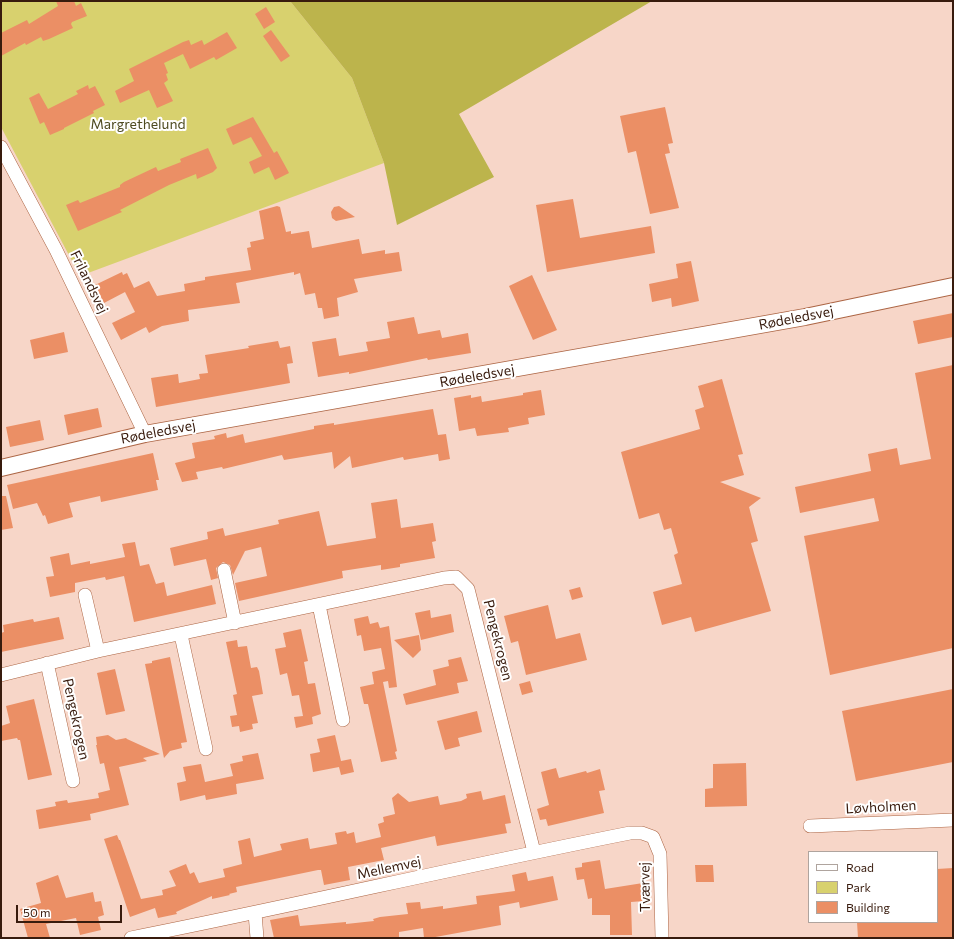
<!DOCTYPE html>
<html>
<head>
<meta charset="utf-8">
<style>
	body { margin:0 }
	#map { position:relative; width:954px; height:939px; overflow:hidden; background:#f7d6c8; font-family:Commissioner,sans-serif }
	canvas { display:block }
	.frame { position:absolute; inset:0; border:2px solid #381b0d; pointer-events:none }
	.legend { position:absolute; left:808px; top:851px; width:130px; height:72px; box-sizing:border-box; background:#fff; border:1px solid #afa49e; margin:0; padding:5px 7px; list-style:none; font-size:12px; color:#381b0d }
	.legend li { display:flex; align-items:center; gap:8px; height:20px }
	.legend b { width:20px; border:1px solid #afa49e }
	.scale { position:absolute; left:16px; top:905px; width:106px; height:18px; box-sizing:border-box; border:2px solid #381b0d; border-top:0; padding-left:5px; font-size:12px; line-height:14px; white-space:nowrap; color:#381b0d; -webkit-text-stroke:3px #fff; paint-order:stroke }
</style>
</head>
<body>
<div id="map">
<canvas width="954" height="939"></canvas>
<div class="frame"></div>
<ul class="legend">
<li><b style="height:5px;background:#fff"></b>Road</li>
<li><b style="height:11px;background:#d8d16e"></b>Park</li>
<li><b style="height:11px;background:#eb8f65"></b>Building</li>
</ul>
<div class="scale">50 m</div>
</div>
<script>
const ctx = document.querySelector('canvas').getContext('2d');
ctx.lineJoin = 'round';
function paint(path, color) {
  ctx.fillStyle = color;
  ctx.fill(path, 'evenodd');
}
function strokePath(path, color, width, dash) {
  ctx.strokeStyle = color;
  ctx.lineWidth = width;
  ctx.lineCap = dash ? 'butt' : 'round';
  ctx.setLineDash(dash || []);
  ctx.stroke(path);
}
function drawText(font, color, halo, rows, align = 'center') {
  ctx.font = font + ' Commissioner,sans-serif';
  ctx.lineWidth = 4;
  ctx.setLineDash([]);
  ctx.textBaseline = 'middle';
  ctx.strokeStyle = halo;
  ctx.fillStyle = color;
  for (const [text, x, y, turn = 0] of rows) {
    ctx.save();
    ctx.translate(x, y);
    ctx.rotate((+turn || 0) * Math.PI / 180);
    ctx.textAlign = isNaN(turn) ? turn : align;
    if (halo) ctx.strokeText(text, 0, 0);
    ctx.fillText(text, 0, 0);
    ctx.restore();
  }
}
const green = new Path2D(`
	M1 1H290L352 78 384 163 80 276 1 127Z`);
const forest = new Path2D(`
	M290 1H652L459 114 494 177 397 225 384 163 352 78Z`);
const building = new Path2D(`
	M56 1H74L76 6 81 3 87 16 72 22 71 24 73 28 49 39 43 41 41 37 26 45 25 43 1 56V33L27 20 29 24 58 6Z
	M266 7 275 22 264 29 255 14Z
	M271 30 290 56 281 62 263 36Z
	M227 32 237 48 216 60 214 57 190 69 183 54 164 63 168 73 166 74 168 80 164 83 173 101 157 108 149 90 120 103 115 91 134 81 129 69 183 42 189 40 191 45 202 40 204 45Z
	M88 85 89 89 95 86 105 105 93 111 94 113 64 128V129L50 135 44 122 40 124 29 98 39 93 48 109 78 94 76 91Z
	M665 107 673 143 668 144 670 153 665 154 679 208 650 214 636 151 628 153 620 116Z
	M253 117 274 153 277 151 288 171 289 173 275 180 269 167 254 174 249 162 262 156 251 137 233 145 226 129Z
	M208 148 217 168 213 172 197 179 196 174 169 185 120 210 122 212 78 231 66 205 78 200 80 203 120 187V185L124 182 156 167 158 171 181 162 180 159Z
	M573 199 580 238 651 226 655 253 547 272 536 205Z
	M277 206 280 207 286 232 291 231V234L309 231 312 248 359 239 362 254 385 250V254L399 252 402 271 354 279 358 292 337 298 339 316 324 319 322 308H318L315 293 305 295 300 273 294 275V272L236 283 240 303 188 310 189 321 162 326 149 333 146 327 121 340 112 323 135 312 125 292 104 303 95 285 122 272 123 275 127 273 134 288 149 281 157 296 185 291 184 284 205 280V277L251 270 247 248 251 247 250 242 264 239 259 211Z
	M339 206 355 217 336 221 332 218 331 212 334 207Z
	M691 261 699 301 672 307 671 298 652 302 649 284 678 278 676 264Z
	M532 275 557 330 533 340 509 286Z
	M953 313V337L918 344 913 321Z
	M414 317 418 334 440 330 442 338 468 333 471 353 428 360 427 358 349 374V372L318 377 312 342 336 338 339 356 368 351 366 342 390 338 387 322Z
	M64 332 68 352 34 359 30 340Z
	M278 341 280 348 290 346 293 363 287 364 290 383 156 407 151 378 178 374 179 383 200 379 199 374 208 373 205 355 249 348 248 346Z
	M953 365V648L830 675 804 536 879 521 874 498 800 513 795 487 871 471 868 454 897 448 900 465 931 459 915 373Z
	M722 379 743 454 738 455 744 475 720 482 761 498 749 507 758 541 751 543 771 611 695 632 691 617 662 625 653 592 682 584 674 555 678 553 671 528 664 530 659 513 639 519 621 452 700 429 695 410 704 407 698 386Z
	M541 390 545 415 528 418 529 424 508 428 509 432 477 436 475 428 459 431 454 398 471 395V398L481 396 482 402 523 395V393Z
	M98 408 102 427 68 435 64 415Z
	M433 409 438 435 446 434 450 459 439 461 438 454 404 460 403 457 352 468 350 456 334 469 332 452 284 460 282 455 223 469 222 467 196 472 198 479 182 482 175 463 195 458 192 443 215 439 214 436 226 433 227 438 243 434 245 443 314 429V426L334 423V425Z
	M40 420 44 440 10 447 6 427Z
	M153 453 159 480H156L158 490 101 502 100 496 69 503 73 517 48 524 45 515 43 516 37 503 13 509 7 485Z
	M1 496H6L13 528 1 530Z
	M397 499 401 528 433 523 436 541 432 542 435 558 400 564V567L381 570V565L342 571 343 578 239 601 235 583 267 576 261 547 245 551 233 575 230 565 223 562 216 568 218 578 211 580 206 559 174 566 170 548 208 539 207 532 223 528 225 536 279 524 278 520 319 511 327 546 376 538 371 503Z
	M135 542 140 566 149 564 156 584 164 582 167 596 212 585 216 604 134 622 124 576 106 580 105 577 75 583V592L50 597 46 577 54 576 50 557 69 553 71 565 90 561V564L125 557 122 544Z
	M580 587 583 597 572 600 569 590Z
	M548 605 556 639 580 633 587 660 526 675 518 641 511 643 504 616Z
	M430 610 431 618 451 614 454 632 421 640 415 613Z
	M368 616 370 624 378 622 380 628 389 626 397 687 389 688 388 681 383 682 397 751 395 752 397 759 381 762 368 704H364L360 687 374 684 372 672 385 669 381 648 364 651 361 635 357 636 354 619Z
	M59 617 64 639 1 652V633L4 632 3 625 33 619 34 622Z
	M301 629 308 661 304 662 308 684 315 683 321 714 312 717 313 724 296 728 294 717 303 716 299 695 292 696 287 673 280 675 275 649 286 647 283 633Z
	M419 635 421 650 413 658 394 640Z
	M237 640 238 647 247 646 251 668 257 667 259 671 263 694 252 696 258 723 252 724 253 729 240 732 239 726 232 727 230 716 237 715 233 695 237 694 226 642Z
	M170 657 187 742 181 743 182 748 170 751 164 758 145 664 152 663V661Z
	M461 657 468 681 457 683 459 693 406 705 403 694 436 685 433 670 449 666 448 660Z
	M115 669 125 711 106 715 97 673Z
	M530 681 533 692 522 695 519 684Z
	M953 689V762L856 781 842 711Z
	M34 699 52 775 28 780 20 740H18L17 738 1 741V726L10 723 6 706Z
	M477 711 482 732 458 738 460 746 445 750 437 721Z
	M108 735 116 740 126 738 127 739 160 754 143 758 147 761 119 767 129 805 90 814 91 820 39 829 36 810 56 806 55 802 67 800 68 803 99 798 98 793 110 790 104 763 100 764 96 745H97L96 737Z
	M335 735 341 761 351 759 354 772 341 775 339 767 313 772 310 754 320 752 317 739Z
	M258 753 264 779 236 784 237 794 206 800 205 795 180 801 177 783 186 781 183 767 201 764 205 782 233 776 230 764 243 761 242 756Z
	M746 763 747 806 705 807V789L713 788V764Z
	M556 768 559 778 586 771 587 773 600 769 605 790 599 791 604 813 548 826 546 819 540 820 537 809 549 805 541 772Z
	M481 791 483 800 505 795 511 823 505 824 507 833 437 846 435 836 381 848 384 860 348 867 350 880 324 885 321 870H318L236 887 237 892 229 894 230 895 212 899V896L176 912 177 914 158 918 155 908 130 917 104 839 117 835 119 840H120L141 899 163 895 162 890 176 886 169 871 186 864 190 874 194 872 199 883 225 877 223 869 242 864 238 841 250 838 254 857 282 850 280 844 308 838 310 849 337 844 335 833 346 831 347 834 354 832 356 843 381 837 378 824 384 822 383 817 395 814 392 798 398 793 409 802 438 796 440 805 461 801 467 798 466 794Z
	M600 860 605 889 643 883 644 901 631 902 632 935H610V915H592V898L588 899 584 879 577 880 575 868 582 867V863Z
	M695 865H713L714 882H696Z
	M953 868V938H858L857 922H937V869Z
	M526 872 528 881 553 876 558 900 520 908 519 902 499 906 501 925 430 938H424L423 928 399 932V938H274L270 920 298 915 300 926 346 922V924L374 921 373 919 380 917 408 914 406 903 420 902 421 909 443 906V909L477 904 476 896 515 891 512 875Z
	M58 875 66 898 93 892 95 902 101 901 104 915 98 917 101 930 80 935 76 918 46 924 50 938H28L20 909 41 903 36 883Z`);
const minor = new Path2D(`
	M1 147 56 250 145 434
	M224 570 235 623
	M85 595 98 651
	M319 605 343 720
	M181 635 206 749
	M47 663 73 781
	M1 675 98 651 444 578 456 577 468 589 534 852
	M810 826 953 820
	M255 913 257 938
	M131 938C297 905 463 866 630 833H642L653 837 660 854 662 938`);
const tertiary = new Path2D(`
	M1 468 145 434 805 317 953 286`);
const parkNames = [
	["Margrethelund",138,124]
];
const streetNames = [
	["Frilandsvej",89,282,64],
	["Rødeledsvej",796,318,-11],
	["Rødeledsvej",477,376,-10],
	["Rødeledsvej",158,432,-11],
	["Pengekrogen",498,640,76],
	["Pengekrogen",76,719,78],
	["Løvholmen",881,807,-3],
	["Mellemvej",389,868,-12],
	["Tværvej",645,887,-91]
];
paint(green, '#d8d16e');
paint(forest, '#bcb44c');
paint(building, '#eb8f65');
strokePath(minor, '#ac6544', 14);
strokePath(tertiary, '#ac6544', 18);
strokePath(minor, '#fff', 13);
strokePath(tertiary, '#fff', 16);
drawText('14px', '#4e4b20', '#fff', parkNames);
drawText('14px', '#381b0d', '#fff', streetNames);
</script>
</body>
</html>
